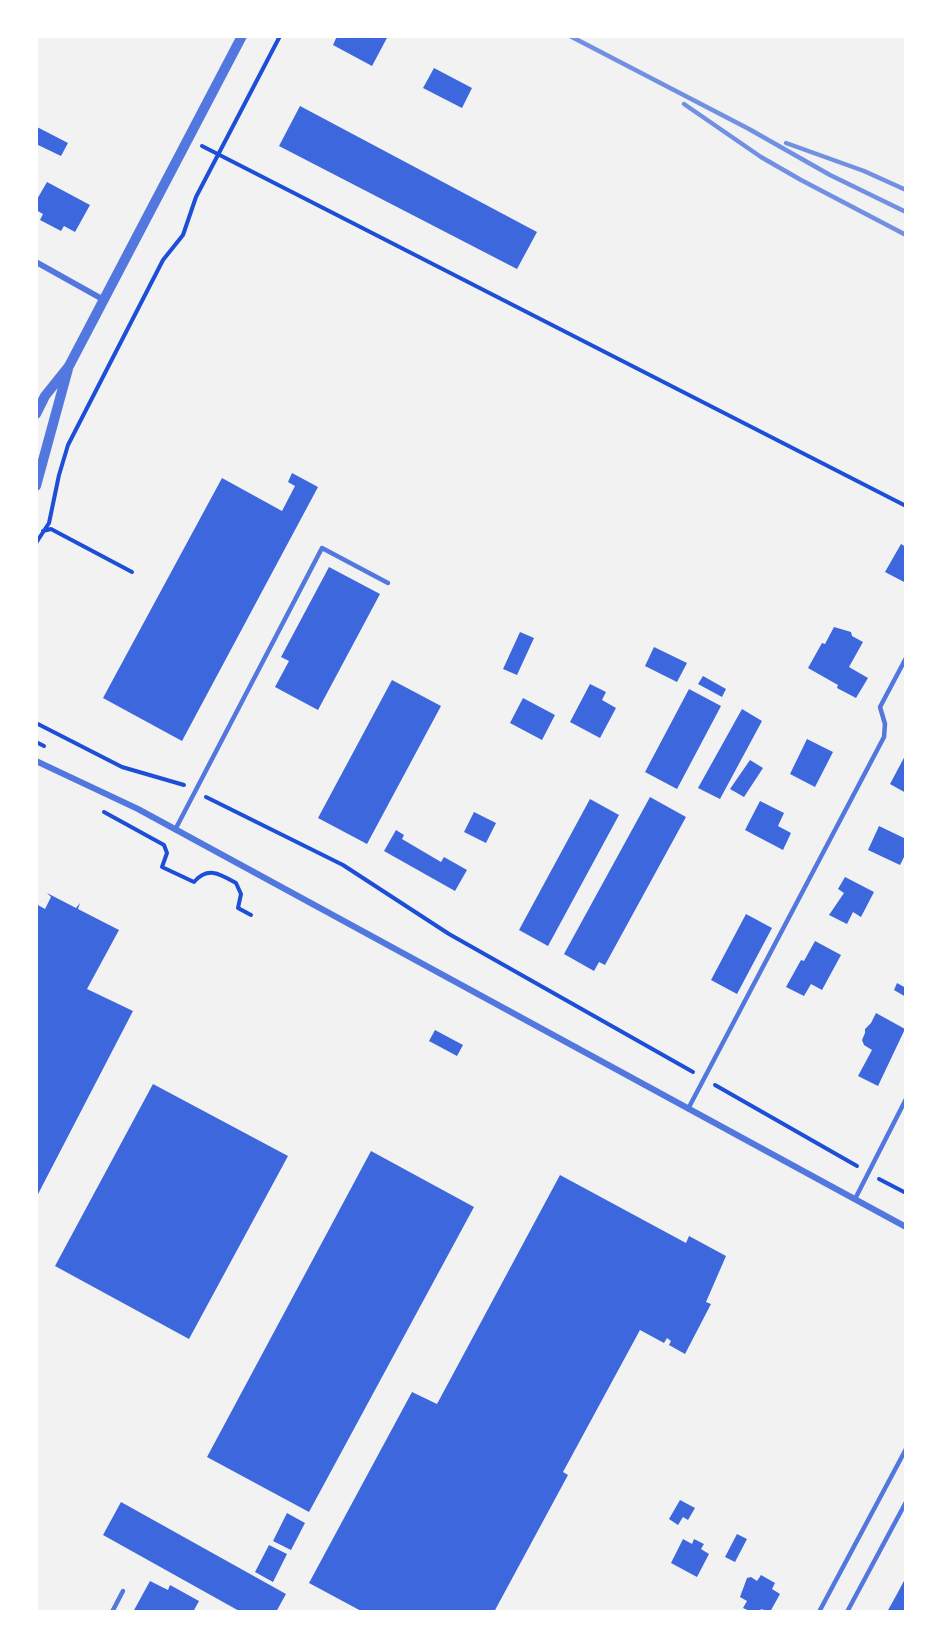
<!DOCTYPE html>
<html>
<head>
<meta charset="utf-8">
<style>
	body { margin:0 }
	#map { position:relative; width:942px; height:1648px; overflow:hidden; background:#f2f2f2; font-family:"Open Sans",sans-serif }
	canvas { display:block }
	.frame { position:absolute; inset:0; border:38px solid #fff; pointer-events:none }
</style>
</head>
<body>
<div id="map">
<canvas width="942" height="1648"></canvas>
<div class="frame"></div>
</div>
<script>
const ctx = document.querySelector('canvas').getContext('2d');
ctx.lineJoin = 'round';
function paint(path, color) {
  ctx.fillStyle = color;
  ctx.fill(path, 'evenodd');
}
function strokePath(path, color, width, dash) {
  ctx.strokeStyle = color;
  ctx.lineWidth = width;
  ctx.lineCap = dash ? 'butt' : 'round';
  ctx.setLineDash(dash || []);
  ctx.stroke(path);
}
const building = new Path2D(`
	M337 36H388L372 66 333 45Z
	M434 68 472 88 462 108 423 88Z
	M300 106 537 232 517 269 279 146Z
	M37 127 68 143 61 156 36 144Z
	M47 182 90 205 75 232 64 226 61 231 40 220 43 214 36 210V201Z
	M292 473 318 487 182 741 103 698 222 478 282 511 295 486 288 482Z
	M901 544 906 547V583L885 572Z
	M329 567 380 594 318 710 275 687 289 661 281 657Z
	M834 627 851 632 852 636 863 642 849 667 868 678 856 698 837 688 838 685 808 668 822 643 825 644Z
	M520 632 534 638 517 675 503 669Z
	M654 647 687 663 677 682 645 666Z
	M703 676 726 689 722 697 698 684Z
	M392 680 441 706 367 844 318 818Z
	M590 684 606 692 602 700 616 708 600 738 570 722Z
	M689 689 721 706 677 789 645 772Z
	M523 698 555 715 542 740 510 723Z
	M742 709 762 721 720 799 698 788Z
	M807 739 833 752 815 787 790 774Z
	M906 754V793L890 784Z
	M750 760 763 768 744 797 730 789Z
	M650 797 686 817 605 965 599 962 594 971 564 954Z
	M590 799 619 815 548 946 519 930Z
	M760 801 784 813 778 826 791 833 783 850 745 830Z
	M474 812 496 823 486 843 464 832Z
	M879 826 906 839V853L900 865 868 850Z
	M396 830 404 835 402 839 441 862 444 857 467 870 455 891 384 851Z
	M845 877 874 892 861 917 853 912 847 924 829 915 844 893 838 889Z
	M47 893 76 908 80 903 78 909 119 930 87 989 133 1011 36 1198V904L45 909 51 897Z
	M746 914 772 928 737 994 711 980Z
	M815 941 841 955 822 990 811 984 804 996 786 987 801 960 804 961Z
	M897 983 906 988V997L894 990Z
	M876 1013 905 1029 878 1086 858 1076 872 1050 864 1045 862 1040 865 1033V1029L871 1023Z
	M435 1030 463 1045 457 1056 429 1041Z
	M153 1084 288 1156 189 1339 55 1266Z
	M371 1151 474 1207 309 1512 207 1457Z
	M560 1175 686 1243 689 1236 726 1256 706 1302 711 1304 685 1354 669 1345 671 1341 667 1338 664 1343 640 1330 563 1472 568 1475 494 1612H363L309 1583 412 1392 437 1404Z
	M680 1500 695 1508 688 1520 683 1517 678 1525 669 1519Z
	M121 1502 286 1594 276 1612H241L103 1535Z
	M287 1513 305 1523 291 1550 273 1541Z
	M737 1534 747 1539 735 1562 725 1557Z
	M683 1539 692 1544 694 1539 704 1544 701 1549 709 1554 697 1577 671 1563Z
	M269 1545 287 1554 273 1582 255 1572Z
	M761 1575 775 1583 772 1589 780 1594 770 1612 761 1609 760 1612H752L743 1608 747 1601 740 1597 747 1578 751 1577 757 1581Z
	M906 1577V1612H887L897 1594Z
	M150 1581 168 1590 170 1585 199 1601 193 1612H133Z`);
const path = new Path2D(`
	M202 146 906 506
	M43 531 51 529 132 572
	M36 543 49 523 59 475 68 445 163 260 183 235 196 197 280 36
	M36 723 122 767 184 785
	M36 742 44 746
	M206 797 343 865 449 934 693 1072
	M104 812 164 845 167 853 162 867 194 882C208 866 220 874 236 883L241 894 238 908 251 915
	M715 1085 857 1166
	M879 1179 906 1193`);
const service = new Path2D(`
	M175 830 322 548 388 583
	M688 1109 884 737 885 724 880 707 906 658
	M855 1199 906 1099
	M112 1612 123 1591
	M819 1612 906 1449
	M847 1612 906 1502`);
const minor = new Path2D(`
	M36 262 104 300
	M36 761 138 809 906 1227`);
const tertiary = new Path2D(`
	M36 414 45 396 69 366 242 36
	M36 486 68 369`);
const rail = new Path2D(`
	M570 36 749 129 830 175 906 212
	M684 104 761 157 801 180 906 235
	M786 143 864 171 906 190`);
paint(building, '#3d67dc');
strokePath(path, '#1d4ed8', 4);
strokePath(service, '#5277de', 4.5);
strokePath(minor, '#5277de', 6);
strokePath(tertiary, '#5277de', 10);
strokePath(rail, '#7290e2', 4.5);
</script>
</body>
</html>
